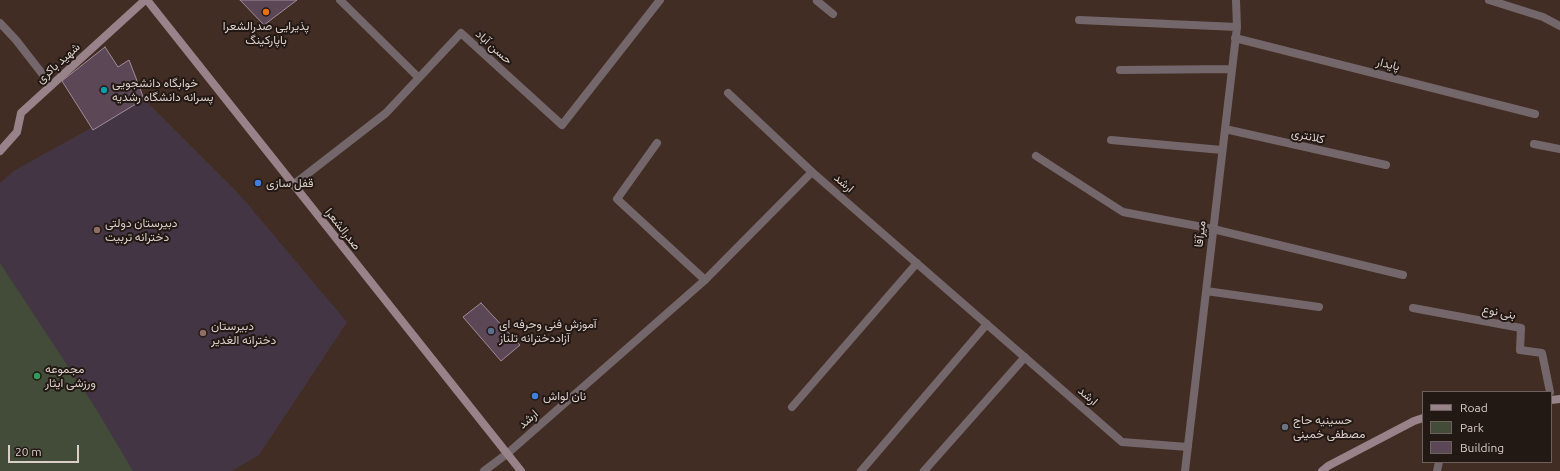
<!DOCTYPE html>
<html>
<head>
<meta charset="utf-8">
<style>
  body { margin:0 }
  #map { position:relative; width:1560px; height:471px; overflow:hidden; background:#422d24; font-family:Ubuntu,sans-serif }
  canvas { display:block }
  .legend { position:absolute; left:1422px; top:391px; width:130px; height:72px; box-sizing:border-box; background:#221814; border:1px solid #6c615c; margin:0; padding:5px 7px; list-style:none; font-size:12px; color:#dccec9 }
  .legend li { display:flex; align-items:center; gap:8px; height:20px }
  .legend b { width:20px; border:1px solid #6c615c }
  .scale { position:absolute; left:8px; top:445px; width:71px; height:18px; box-sizing:border-box; border:2px solid #dccec9; border-top:0; padding-left:5px; font-size:12px; line-height:14px; white-space:nowrap; color:#dccec9; -webkit-text-stroke:3px #221814; paint-order:stroke }
</style>
</head>
<body>
<div id="map">
<canvas width="1560" height="471"></canvas>
<ul class="legend">
<li><b style="height:5px;background:#99838a"></b>Road</li>
<li><b style="height:11px;background:#434c38"></b>Park</li>
<li><b style="height:11px;background:#5b4755"></b>Building</li>
</ul>
<div class="scale">20 m</div>
</div>
<script>
const context = document.querySelector('canvas').getContext('2d');
context.lineJoin = 'round';
function fill(path, color) {
  context.fillStyle = color;
  context.fill(path, 'evenodd');
}
function toPath(rows) {
  const path = new Path2D();
  for (const r of rows) {
    path.moveTo(r[0], r[1]);
    for (let i = 2; i < r.length; i += 2) path.lineTo(r[i], r[i + 1]);
  }
  return path;
}
function strokePath(path, color, width, dash) {
  context.strokeStyle = color;
  context.lineWidth = width;
  context.lineCap = dash ? 'butt' : 'round';
  context.setLineDash(dash || []);
  context.stroke(path);
}
function drawText(font, color, halo, rows, align = 'center') {
  context.font = font + ' Ubuntu,Vazirmatn,sans-serif';
  context.lineWidth = 4;
  context.setLineDash([]);
  context.textBaseline = 'middle';
  context.strokeStyle = halo;
  context.fillStyle = color;
  for (const [text, x, y, turn = 0] of rows) {
    context.save();
    context.translate(x, y);
    context.rotate((+turn || 0) * Math.PI / 180);
    context.textAlign = isNaN(turn) ? turn : align;
    if (halo) context.strokeText(text, 0, 0);
    context.fillText(text, 0, 0);
    context.restore();
  }
}
fill(toPath([
  [144,99,239,194,347,322,259,455,232,471,132,471,52,343,0,265,0,183,15,170]
]), '#433543');
fill(toPath([
  [0,263,96,409,133,471,0,471]
]), '#434c38');
const building = toPath([
  [240,0,297,0,264,25,240,0],
  [105,47,118,67,129,60,144,99,93,130,62,81,105,47],
  [481,303,520,345,501,361,463,317,481,303]
]);
fill(building, '#5b4755');
strokePath(building, '#a28b9b', 1);
strokePath(toPath([
  [340,0,419,78],
  [0,23,16,40,51,85],
  [728,93,812,172],
  [657,143,617,199,705,280],
  [1534,144,1560,149],
  [293,185,386,113,461,33,562,125,660,0],
  [1413,308,1521,328,1520,350,1542,353,1550,392]
]), '#74676b', 8);
strokePath(toPath([
  [818,0,817,1,833,14],
  [1489,0,1543,17,1560,26],
  [1079,20,1237,27],
  [1235,38,1535,114],
  [1120,70,1232,69],
  [1225,129,1386,165],
  [1111,140,1222,150],
  [1036,156,1123,212,1213,229,1403,275],
  [1206,291,1319,307],
  [792,407,917,263],
  [484,471,508,453,705,280,812,172,1122,442,1188,447],
  [861,471,987,324],
  [924,471,1025,357],
  [1185,471,1237,27,1236,0],
  [1437,471,1439,462]
]), '#74676b', 8);
strokePath(toPath([
  [147,0,521,471],
  [0,151,17,132,21,113,145,0],
  [1551,400,1560,399],
  [1322,471,1328,466,1414,421,1423,418]
]), '#99838a', 8);
for (const [x, y, r, color] of [
  [266,12,4,"#e8710a"],
  [104,90,4,"#0f9aa8"],
  [258,183,4,"#3f7fe0"],
  [97,230,4,"#8d6e63"],
  [491,331,4,"#5c6f8a"],
  [203,333,4,"#8d6e63"],
  [37,376,4,"#2e9e5b"],
  [535,396,4,"#3f7fe0"],
  [1285,427,4,"#6b7280"]
]) {
  const dot = new Path2D();
  dot.arc(x, y, r, 0, 2 * Math.PI);
  context.fillStyle = color;
  context.fill(dot);
  strokePath(dot, '#221814', 1.5);
}
drawText('12px', '#dccec9', '#221814', [
  ["پذیرایی صدرالشعرا",266,26,"center"],
  ["باپارکینگ",266,40,"center"],
  ["خوابگاه دانشجویی",112,83],
  ["پسرانه دانشگاه رشدیه",112,97],
  ["قفل سازی",266,183],
  ["دبیرستان دولتی",105,223],
  ["دخترانه تربیت",105,237],
  ["آموزش فنی وحرفه ای",499,324],
  ["آزاددخترانه تلناز",499,338],
  ["دبیرستان",211,326],
  ["دخترانه الغدیر",211,340],
  ["مجموعه",45,369],
  ["ورزشی ایثار",45,383],
  ["نان لواش",543,396],
  ["حسینیه حاج",1293,420],
  ["مصطفی خمینی",1293,434]
], 'left');
drawText('12px', '#dccec9', '#221814', [
  ["حسن آباد",494,47,42],
  ["شهید باکری",58,63,-42],
  ["پایدار",1388,64,14],
  ["کلانتری",1308,136,13],
  ["ارشد",844,183,41],
  ["صدرالشعرا",343,229,52],
  ["میرآقا",1200,234,-83],
  ["بنی نوع",1499,312,11],
  ["ارشد",1088,396,41],
  ["ارشد",528,419,-41]
]);
</script>
</body>
</html>
